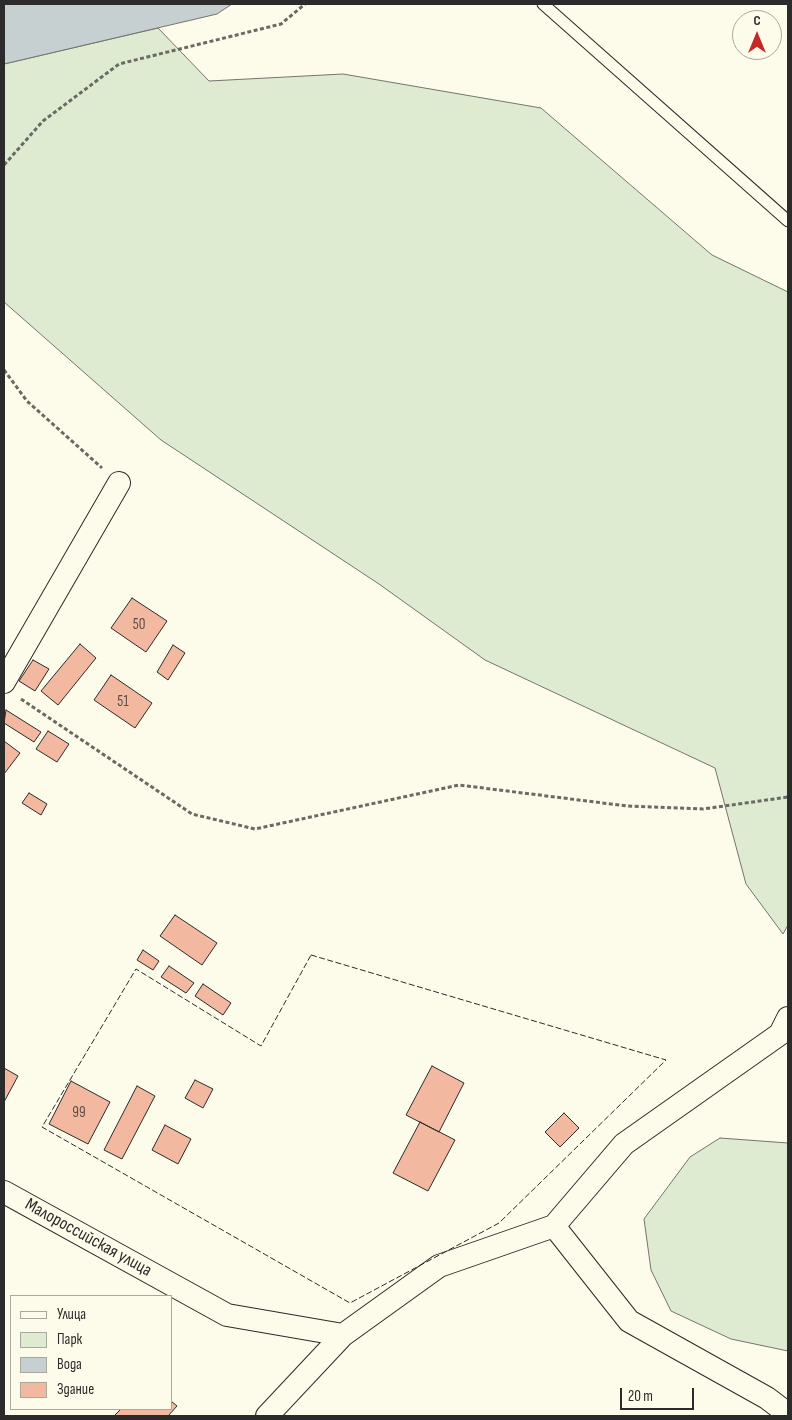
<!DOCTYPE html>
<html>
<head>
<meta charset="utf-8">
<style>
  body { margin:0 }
  #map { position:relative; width:792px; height:1420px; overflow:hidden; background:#fdfbea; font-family:"Sofia Sans Condensed",sans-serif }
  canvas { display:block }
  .frame { position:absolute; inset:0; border:5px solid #2b2b2b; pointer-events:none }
  .legend { position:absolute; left:10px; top:1295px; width:162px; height:115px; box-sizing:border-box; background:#fdfbea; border:1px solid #a9a89e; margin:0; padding:6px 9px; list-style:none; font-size:15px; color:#2b2b2b }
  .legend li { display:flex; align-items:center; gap:10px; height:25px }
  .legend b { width:25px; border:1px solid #a9a89e }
  .north { position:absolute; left:732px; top:10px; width:50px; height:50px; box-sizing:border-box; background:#fdfbea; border:1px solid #a9a89e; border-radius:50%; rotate:0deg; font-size:14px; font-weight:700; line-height:20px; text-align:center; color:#2b2b2b }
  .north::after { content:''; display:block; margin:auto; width:18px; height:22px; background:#c62828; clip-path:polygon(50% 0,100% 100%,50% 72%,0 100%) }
  .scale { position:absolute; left:620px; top:1388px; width:74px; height:22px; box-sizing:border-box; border:2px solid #2b2b2b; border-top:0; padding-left:6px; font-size:15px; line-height:18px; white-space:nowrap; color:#2b2b2b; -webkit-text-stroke:4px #fdfbea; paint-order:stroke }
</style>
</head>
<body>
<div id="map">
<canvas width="792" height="1420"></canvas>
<div class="frame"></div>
<ul class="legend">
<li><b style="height:6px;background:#fdfbea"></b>Улица</li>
<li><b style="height:14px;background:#deebd1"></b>Парк</li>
<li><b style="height:14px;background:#c7d0d0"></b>Вода</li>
<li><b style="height:14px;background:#f2b8a0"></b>Здание</li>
</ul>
<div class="north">С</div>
<div class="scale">20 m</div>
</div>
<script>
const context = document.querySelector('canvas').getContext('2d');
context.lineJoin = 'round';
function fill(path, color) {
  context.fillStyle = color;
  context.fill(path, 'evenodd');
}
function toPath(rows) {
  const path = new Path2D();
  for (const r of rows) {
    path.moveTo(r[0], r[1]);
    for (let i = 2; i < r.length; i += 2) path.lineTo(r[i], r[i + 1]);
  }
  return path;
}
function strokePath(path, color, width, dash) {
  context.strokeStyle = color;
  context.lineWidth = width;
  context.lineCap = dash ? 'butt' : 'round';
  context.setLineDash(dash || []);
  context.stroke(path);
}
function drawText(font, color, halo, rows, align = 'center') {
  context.font = font + ' "Sofia Sans Condensed",sans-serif';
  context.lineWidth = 4;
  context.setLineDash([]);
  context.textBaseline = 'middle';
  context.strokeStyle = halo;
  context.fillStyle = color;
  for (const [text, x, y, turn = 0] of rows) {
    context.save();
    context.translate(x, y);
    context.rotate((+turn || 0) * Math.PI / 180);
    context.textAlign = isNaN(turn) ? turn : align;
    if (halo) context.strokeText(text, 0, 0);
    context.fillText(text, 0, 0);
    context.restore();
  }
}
const green = toPath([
  [158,28,209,81,343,74,541,108,712,255,788,292,788,925,783,934,746,884,715,768,485,660,379,584,161,440,4,302,4,64,158,28],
  [720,1138,788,1143,788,1351,731,1339,671,1311,651,1270,644,1219,690,1157,720,1138]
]);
fill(green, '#deebd1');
strokePath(green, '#74746e', 1);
const water = toPath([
  [4,4,232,4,217,14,4,64,4,4]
]);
fill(water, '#c7d0d0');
strokePath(water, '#74746e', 1);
const building = toPath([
  [132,598,167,621,146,652,111,628,132,598],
  [80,644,96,658,58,705,41,691,80,644],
  [173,645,185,653,168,680,157,672,173,645],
  [33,660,49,669,35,691,19,681,33,660],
  [111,675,152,703,135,728,94,700,111,675],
  [6,710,41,732,34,742,4,723,6,710],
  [48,731,69,744,57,762,36,749,48,731],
  [4,741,20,753,4,774,4,741],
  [29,793,47,804,41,815,22,803,29,793],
  [175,915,217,943,202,965,160,936,175,915],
  [143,950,159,961,153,970,137,960,143,950],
  [169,966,194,983,186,993,161,977,169,966],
  [203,984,231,1003,223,1015,195,996,203,984],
  [432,1066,464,1083,439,1132,406,1115,432,1066],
  [4,1068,18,1076,4,1102,4,1068],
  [195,1080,213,1089,203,1108,185,1098,195,1080],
  [71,1081,110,1102,88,1144,49,1124,71,1081],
  [137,1086,155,1096,122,1159,104,1150,137,1086],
  [564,1113,579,1128,560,1147,545,1132,564,1113],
  [420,1122,455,1140,428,1191,393,1173,420,1122],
  [165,1125,191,1139,178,1164,152,1150,165,1125],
  [171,1401,177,1406,168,1416,114,1416,121,1409,171,1409,171,1401]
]);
fill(building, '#f2b8a0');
strokePath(building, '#2b2b2b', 1);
const lane = toPath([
  [543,4,788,221]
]);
const street = toPath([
  [4,682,119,483],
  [4,1192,227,1315,343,1335],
  [554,1226,624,1144,780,1034,788,1018],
  [267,1416,343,1335,439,1266,554,1226,629,1321,767,1398,788,1414]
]);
strokePath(lane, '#2b2b2b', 13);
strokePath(street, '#2b2b2b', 24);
strokePath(toPath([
  [4,165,43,121,119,64,281,24,305,4],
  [4,370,27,401,102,468],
  [21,699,192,814,255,829,459,785,627,806,703,809,788,797]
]), '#6a6964', 3, [4, 2.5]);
strokePath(lane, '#fdfbea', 11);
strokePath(street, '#fdfbea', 22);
strokePath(toPath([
  [311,955,666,1060,499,1223,350,1303,42,1127,136,969,261,1046,311,955]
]), '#2b2b2b', 1, [6, 2.5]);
drawText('15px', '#5d4e48', null, [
  ["50",139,625],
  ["51",123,702],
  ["99",79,1113]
]);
drawText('18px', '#2b2b2b', '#fdfbea', [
  ["Малороссийская улица",88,1238,29]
]);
</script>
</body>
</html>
